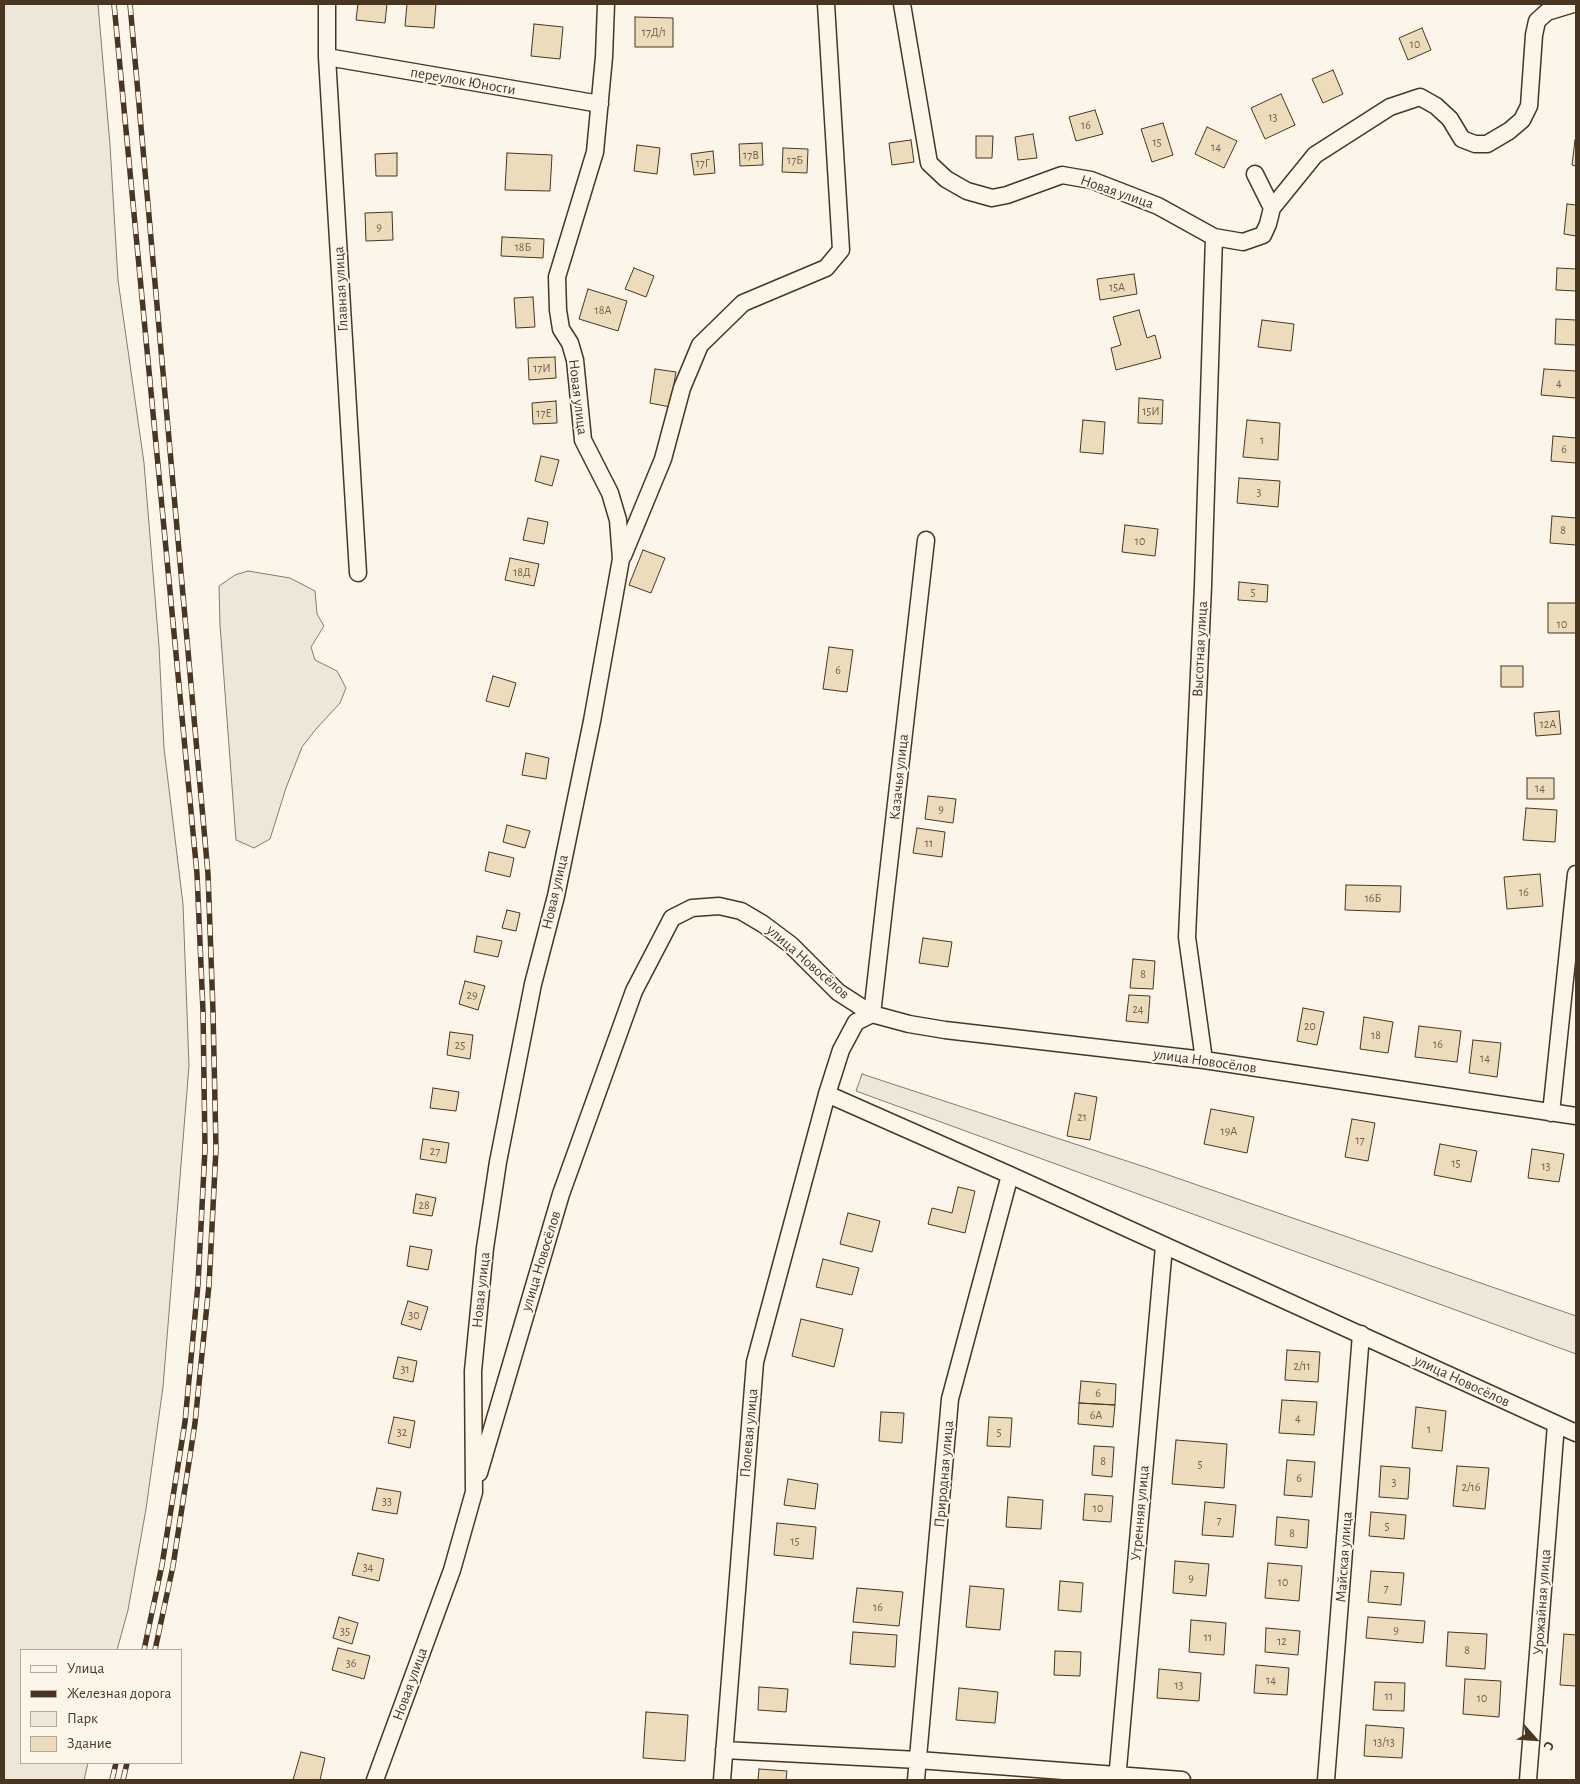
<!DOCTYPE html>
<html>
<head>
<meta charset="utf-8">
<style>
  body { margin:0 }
  #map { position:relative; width:1580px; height:1784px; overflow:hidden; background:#fbf6e9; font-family:"Alegreya Sans",sans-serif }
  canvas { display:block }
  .frame { position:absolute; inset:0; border:5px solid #4a3520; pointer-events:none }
  .legend { position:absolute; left:20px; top:1649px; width:162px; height:115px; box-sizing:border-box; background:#fbf6e9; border:1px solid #b4a999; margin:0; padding:6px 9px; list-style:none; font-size:15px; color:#4a3520 }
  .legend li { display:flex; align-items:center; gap:10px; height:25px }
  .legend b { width:25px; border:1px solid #b4a999 }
  .north { position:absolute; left:1510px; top:1714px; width:50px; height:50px; -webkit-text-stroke:4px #fbf6e9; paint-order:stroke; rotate:116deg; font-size:14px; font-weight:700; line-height:20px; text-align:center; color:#4a3520 }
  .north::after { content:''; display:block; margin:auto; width:18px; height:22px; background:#4a3520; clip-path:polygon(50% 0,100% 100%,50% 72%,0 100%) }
</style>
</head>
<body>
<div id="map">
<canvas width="1580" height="1784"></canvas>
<div class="frame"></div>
<ul class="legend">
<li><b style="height:6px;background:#fbf6e9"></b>Улица</li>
<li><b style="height:6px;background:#4a3520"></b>Железная дорога</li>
<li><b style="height:14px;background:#ede6d9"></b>Парк</li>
<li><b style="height:14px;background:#ecdcbc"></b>Здание</li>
</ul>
<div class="north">С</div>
</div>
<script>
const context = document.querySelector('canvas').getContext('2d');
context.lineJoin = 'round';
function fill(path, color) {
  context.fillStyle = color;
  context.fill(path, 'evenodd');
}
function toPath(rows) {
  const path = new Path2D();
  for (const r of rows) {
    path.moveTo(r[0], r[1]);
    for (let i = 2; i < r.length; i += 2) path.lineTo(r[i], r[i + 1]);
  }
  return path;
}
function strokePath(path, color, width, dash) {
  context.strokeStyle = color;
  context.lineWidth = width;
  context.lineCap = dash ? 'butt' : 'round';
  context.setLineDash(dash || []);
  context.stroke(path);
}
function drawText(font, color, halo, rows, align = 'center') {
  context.font = font + ' "Alegreya Sans",sans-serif';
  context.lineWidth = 4;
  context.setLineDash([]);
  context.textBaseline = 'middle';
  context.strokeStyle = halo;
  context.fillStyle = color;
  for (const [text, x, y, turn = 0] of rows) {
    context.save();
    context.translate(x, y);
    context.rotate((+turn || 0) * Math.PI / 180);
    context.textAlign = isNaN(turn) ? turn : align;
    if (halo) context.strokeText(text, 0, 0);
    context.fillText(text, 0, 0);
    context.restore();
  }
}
const green = toPath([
  [4,4,98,4,110,145,118,280,144,463,159,646,164,748,183,904,189,1066,163,1387,146,1509,128,1610,117,1650,21,1650,21,1763,88,1763,84,1780,4,1780,4,4],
  [248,571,290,578,315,591,317,614,324,626,311,647,315,660,337,671,346,688,340,703,316,729,302,747,286,788,270,839,254,848,236,840,220,625,219,586,235,575,248,571],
  [862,1074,1151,1169,1576,1316,1576,1354,856,1091,862,1074]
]);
fill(green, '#ede6d9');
strokePath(green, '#887966', 1);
const building = toPath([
  [358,4,387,4,385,23,356,20,358,4],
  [407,4,436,4,434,28,405,26,407,4],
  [635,17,673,18,673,47,635,47,635,17],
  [534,24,563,27,560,59,531,56,534,24],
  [1422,28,1431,50,1408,60,1399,38,1422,28],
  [1333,70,1343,94,1323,103,1312,79,1333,70],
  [1281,94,1295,125,1265,139,1251,108,1281,94],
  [1095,110,1103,134,1076,141,1069,117,1095,110],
  [1163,123,1173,155,1152,162,1141,129,1163,123],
  [1207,127,1237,141,1224,168,1195,154,1207,127],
  [1033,134,1037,158,1018,160,1015,137,1033,134],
  [976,136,993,136,992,158,976,158,976,136],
  [911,140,914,162,892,165,889,143,911,140],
  [1575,140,1576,140,1576,166,1572,165,1575,140],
  [762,143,763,165,740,166,739,144,762,143],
  [637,145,660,148,657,174,634,171,637,145],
  [783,148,808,149,807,173,782,172,783,148],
  [713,151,715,173,694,175,691,154,713,151],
  [397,153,397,176,376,176,375,154,397,153],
  [507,153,552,155,550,191,505,190,507,153],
  [1567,204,1576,205,1576,236,1564,234,1567,204],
  [392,212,393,240,366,241,365,213,392,212],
  [502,237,544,239,543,258,501,256,502,237],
  [634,268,654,276,646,297,625,289,634,268],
  [1557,268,1576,269,1576,291,1556,290,1557,268],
  [1134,274,1137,294,1100,300,1097,279,1134,274],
  [588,289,627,301,618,331,579,319,588,289],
  [533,297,535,327,516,328,514,298,533,297],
  [1139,310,1147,338,1155,335,1161,358,1116,370,1111,348,1121,345,1113,317,1139,310],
  [1556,319,1576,320,1576,345,1555,344,1556,319],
  [1262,320,1294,324,1291,351,1258,347,1262,320],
  [555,357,556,378,529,380,528,358,555,357],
  [655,369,676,372,670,407,650,403,655,369],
  [1544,369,1576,371,1576,398,1541,395,1544,369],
  [1139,398,1163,400,1162,424,1138,423,1139,398],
  [556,401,557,423,533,424,532,403,556,401],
  [1083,420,1105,422,1103,454,1080,452,1083,420],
  [1247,420,1280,423,1278,460,1243,457,1247,420],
  [1553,436,1576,438,1576,463,1551,461,1553,436],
  [541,456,559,460,552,486,535,481,541,456],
  [1239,478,1280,481,1278,507,1237,503,1239,478],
  [1552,516,1576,518,1576,545,1550,543,1552,516],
  [528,518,548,522,544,544,523,540,528,518],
  [1125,525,1158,529,1155,556,1122,552,1125,525],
  [643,550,665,558,651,593,629,585,643,550],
  [510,558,539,564,534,586,505,580,510,558],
  [1239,582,1268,585,1267,602,1238,600,1239,582],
  [1548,603,1576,603,1576,633,1548,633,1548,603],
  [829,647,853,650,847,692,823,689,829,647],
  [1501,666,1523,666,1523,687,1501,687,1501,666],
  [493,676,516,683,509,707,486,701,493,676],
  [1559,711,1561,734,1536,736,1534,713,1559,711],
  [526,753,549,758,546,779,522,775,526,753],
  [1527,778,1554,778,1554,799,1527,799,1527,778],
  [928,796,956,799,953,823,925,819,928,796],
  [1526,808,1557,810,1555,842,1523,840,1526,808],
  [507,825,530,831,525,848,503,842,507,825],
  [917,828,945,832,942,857,913,853,917,828],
  [489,852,514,858,510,877,485,871,489,852],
  [1540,874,1543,906,1507,909,1504,877,1540,874],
  [1346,885,1401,886,1400,912,1345,910,1346,885],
  [507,910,520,913,516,931,502,928,507,910],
  [477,936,502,941,498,957,474,952,477,936],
  [923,938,952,942,948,967,919,963,923,938],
  [1133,959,1155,961,1153,989,1130,988,1133,959],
  [465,981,485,986,478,1010,459,1004,465,981],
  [1129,995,1150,996,1148,1023,1126,1021,1129,995],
  [1303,1008,1324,1012,1317,1045,1297,1041,1303,1008],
  [1364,1017,1393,1022,1388,1053,1360,1049,1364,1017],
  [1419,1026,1461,1031,1457,1062,1415,1057,1419,1026],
  [450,1032,473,1035,470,1059,447,1055,450,1032],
  [1473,1040,1501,1043,1497,1077,1469,1073,1473,1040],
  [433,1088,459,1092,456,1111,430,1108,433,1088],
  [1075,1093,1097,1097,1090,1140,1067,1136,1075,1093],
  [1211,1109,1254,1117,1247,1153,1204,1144,1211,1109],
  [1352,1119,1375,1123,1368,1161,1345,1157,1352,1119],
  [423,1139,449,1143,446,1163,420,1159,423,1139],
  [1440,1144,1477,1151,1471,1182,1434,1175,1440,1144],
  [1532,1149,1564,1154,1559,1182,1528,1178,1532,1149],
  [958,1187,975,1191,965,1233,928,1224,932,1208,952,1213,958,1187],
  [416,1194,436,1198,432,1216,413,1213,416,1194],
  [848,1213,880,1221,872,1252,840,1244,848,1213],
  [410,1246,432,1250,428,1270,407,1266,410,1246],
  [823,1259,859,1268,852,1295,816,1287,823,1259],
  [408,1301,428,1307,421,1330,401,1324,408,1301],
  [801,1319,843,1329,834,1367,792,1356,801,1319],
  [1287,1350,1320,1352,1318,1382,1285,1380,1287,1350],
  [398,1357,417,1361,413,1382,393,1378,398,1357],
  [1081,1381,1116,1384,1115,1405,1079,1403,1081,1381],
  [1282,1400,1317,1402,1314,1435,1279,1433,1282,1400],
  [1079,1403,1115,1405,1113,1427,1078,1424,1079,1403],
  [1416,1407,1446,1411,1442,1451,1412,1448,1416,1407],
  [881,1412,904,1413,902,1443,879,1441,881,1412],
  [394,1417,415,1421,410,1448,388,1443,394,1417],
  [989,1417,1012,1418,1010,1447,987,1446,989,1417],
  [1176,1440,1227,1444,1224,1488,1172,1484,1176,1440],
  [1094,1446,1114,1447,1112,1477,1092,1475,1094,1446],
  [1287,1460,1315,1462,1312,1497,1284,1495,1287,1460],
  [1381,1466,1410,1468,1408,1499,1379,1497,1381,1466],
  [1457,1466,1489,1468,1485,1509,1453,1506,1457,1466],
  [788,1479,818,1484,815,1509,784,1505,788,1479],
  [377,1488,401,1492,397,1514,372,1510,377,1488],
  [1085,1494,1113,1496,1111,1522,1083,1520,1085,1494],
  [1008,1497,1043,1500,1041,1529,1006,1527,1008,1497],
  [1205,1502,1236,1505,1233,1537,1202,1535,1205,1502],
  [1371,1512,1406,1515,1404,1539,1369,1536,1371,1512],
  [1277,1517,1309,1520,1307,1548,1275,1545,1277,1517],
  [777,1523,816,1527,813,1559,774,1555,777,1523],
  [358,1553,384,1559,379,1581,352,1575,358,1553],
  [1175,1561,1209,1564,1206,1596,1173,1593,1175,1561],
  [1268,1563,1302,1566,1299,1601,1265,1598,1268,1563],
  [1371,1571,1404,1573,1401,1605,1368,1602,1371,1571],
  [1060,1581,1083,1583,1081,1612,1058,1610,1060,1581],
  [970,1586,1004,1589,1000,1630,966,1627,970,1586],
  [857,1588,903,1592,899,1626,853,1622,857,1588],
  [339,1617,358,1623,352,1644,333,1638,339,1617],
  [1368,1617,1425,1621,1423,1643,1366,1638,1368,1617],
  [1191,1620,1226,1623,1224,1655,1189,1652,1191,1620],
  [1266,1628,1300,1631,1298,1655,1265,1652,1266,1628],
  [853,1632,897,1635,895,1667,850,1664,853,1632],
  [1448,1632,1487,1634,1485,1669,1446,1666,1448,1632],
  [1564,1634,1576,1635,1576,1686,1560,1685,1564,1634],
  [338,1648,370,1656,364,1679,332,1670,338,1648],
  [1055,1651,1081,1652,1080,1676,1054,1675,1055,1651],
  [1256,1665,1289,1668,1287,1695,1254,1693,1256,1665],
  [1159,1669,1201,1673,1199,1701,1157,1698,1159,1669],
  [1465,1679,1501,1681,1499,1717,1463,1714,1465,1679],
  [1375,1682,1405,1683,1404,1711,1373,1710,1375,1682],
  [759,1687,788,1689,786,1712,758,1710,759,1687],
  [959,1688,998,1692,995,1723,956,1720,959,1688],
  [646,1712,688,1715,685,1761,643,1758,646,1712],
  [1366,1725,1404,1728,1402,1758,1364,1756,1366,1725],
  [301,1752,325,1758,320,1780,293,1780,301,1752],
  [759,1769,787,1771,786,1780,758,1780,759,1769]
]);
fill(building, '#ecdcbc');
strokePath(building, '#4a3520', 1);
const minor = toPath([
  [327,4,327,57,358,573],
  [902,4,929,163,946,179,967,191,992,198,1007,195,1062,175,1091,180,1158,206,1214,237,1243,242,1263,235,1268,224,1272,208,1255,174],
  [327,57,600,104],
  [1272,208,1315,155,1390,107,1420,97,1436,106,1450,119,1462,139,1475,144,1487,144,1509,131,1522,120,1529,106,1534,35,1537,21,1547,12,1573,4],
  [623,556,663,459,682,388,700,345,743,303,826,268,841,250,826,4],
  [1204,1060,1187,937,1203,586,1214,237],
  [827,1094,1010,1175,1576,1433],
  [1551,1113,1576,874],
  [479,1473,561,1194,634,991,672,918,692,908,719,906,741,911,763,924,791,945,838,992,872,1014,909,1024,945,1030,1204,1060,1576,1116],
  [724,1750,918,1760,1182,1780],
  [375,1780,452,1570,474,1492,473,1371,485,1248,498,1162,533,984,556,896,592,721,621,559,618,520,610,493,583,440,575,360,570,343,561,329,558,310,557,277,595,152,604,57,606,4],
  [722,1780,755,1362,827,1094,841,1050,856,1022,872,1014,926,540],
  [916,1780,950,1399,1010,1175],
  [1117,1780,1164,1246],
  [1326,1780,1361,1334],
  [1528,1780,1556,1424]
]);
strokePath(minor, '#4a3520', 19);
strokePath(minor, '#fbf6e9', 16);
const rail = toPath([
  [114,4,197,874,203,1011,205,1149,198,1284,185,1422,162,1565,144,1650],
  [130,4,208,874,213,1011,216,1149,209,1285,195,1423,173,1566,155,1650],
  [112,1780,116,1763],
  [123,1780,127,1763]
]);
strokePath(rail, '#4a3520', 5.5);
strokePath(rail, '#fbf6e9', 4, [11]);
drawText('12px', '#725f47', null, [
  ["17Д/1",654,32],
  ["10",1415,44],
  ["13",1273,117],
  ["16",1086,125],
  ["15",1157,142],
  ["14",1216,147],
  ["17В",751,155],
  ["17Б",795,160],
  ["17Г",703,163],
  ["9",379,227],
  ["18Б",523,247],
  ["15А",1117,287],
  ["18А",603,310],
  ["17И",542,368],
  ["4",1559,383],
  ["15И",1151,411],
  ["17Е",544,413],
  ["1",1262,440],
  ["6",1564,449],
  ["3",1259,492],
  ["8",1563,530],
  ["10",1140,541],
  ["18Д",522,572],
  ["5",1253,592],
  ["10",1562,624],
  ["6",838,670],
  ["12А",1548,724],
  ["14",1540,788],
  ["9",941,809],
  ["11",929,843],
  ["16",1524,892],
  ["16Б",1373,898],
  ["8",1143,974],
  ["29",472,995],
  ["24",1138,1009],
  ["20",1310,1026],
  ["18",1376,1035],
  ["16",1438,1044],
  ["25",460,1045],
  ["14",1485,1058],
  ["21",1082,1117],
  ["19А",1229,1131],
  ["17",1360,1140],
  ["27",435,1151],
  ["15",1456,1163],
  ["13",1546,1166],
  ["28",424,1205],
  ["30",414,1315],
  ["2/11",1302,1366],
  ["31",405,1369],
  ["6",1098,1393],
  ["6А",1096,1415],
  ["4",1298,1418],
  ["1",1429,1429],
  ["32",402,1432],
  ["5",999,1432],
  ["8",1103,1461],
  ["5",1200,1464],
  ["6",1299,1478],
  ["3",1394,1482],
  ["2/16",1471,1487],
  ["33",387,1501],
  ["10",1098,1508],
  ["7",1219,1520],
  ["5",1387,1526],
  ["8",1292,1533],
  ["15",795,1541],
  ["34",368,1567],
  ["9",1191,1578],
  ["10",1283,1582],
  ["7",1386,1588],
  ["16",878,1607],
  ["9",1396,1630],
  ["35",345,1631],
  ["11",1208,1637],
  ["12",1282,1641],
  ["8",1467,1650],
  ["36",351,1663],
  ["14",1271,1680],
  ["13",1179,1685],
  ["11",1389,1696],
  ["10",1482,1698],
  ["13/13",1384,1742]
]);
drawText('15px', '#4a3520', '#fbf6e9', [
  ["переулок Юности",463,81,10],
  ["Новая улица",1117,192,19],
  ["Главная улица",341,289,-93],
  ["Новая улица",578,397,83],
  ["Высотная улица",1200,649,-87],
  ["Казачья улица",899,777,-84],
  ["Новая улица",555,892,-77],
  ["улица Новосёлов",808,962,41],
  ["улица Новосёлов",1205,1061,8],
  ["улица Новосёлов",541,1261,-73],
  ["Новая улица",481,1290,-84],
  ["улица Новосёлов",1462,1381,25],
  ["Полевая улица",749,1433,-85],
  ["Природная улица",944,1474,-85],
  ["Утренняя улица",1140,1513,-85],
  ["Майская улица",1344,1557,-86],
  ["Урожайная улица",1542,1602,-86],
  ["Новая улица",410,1684,-70]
]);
</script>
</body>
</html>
